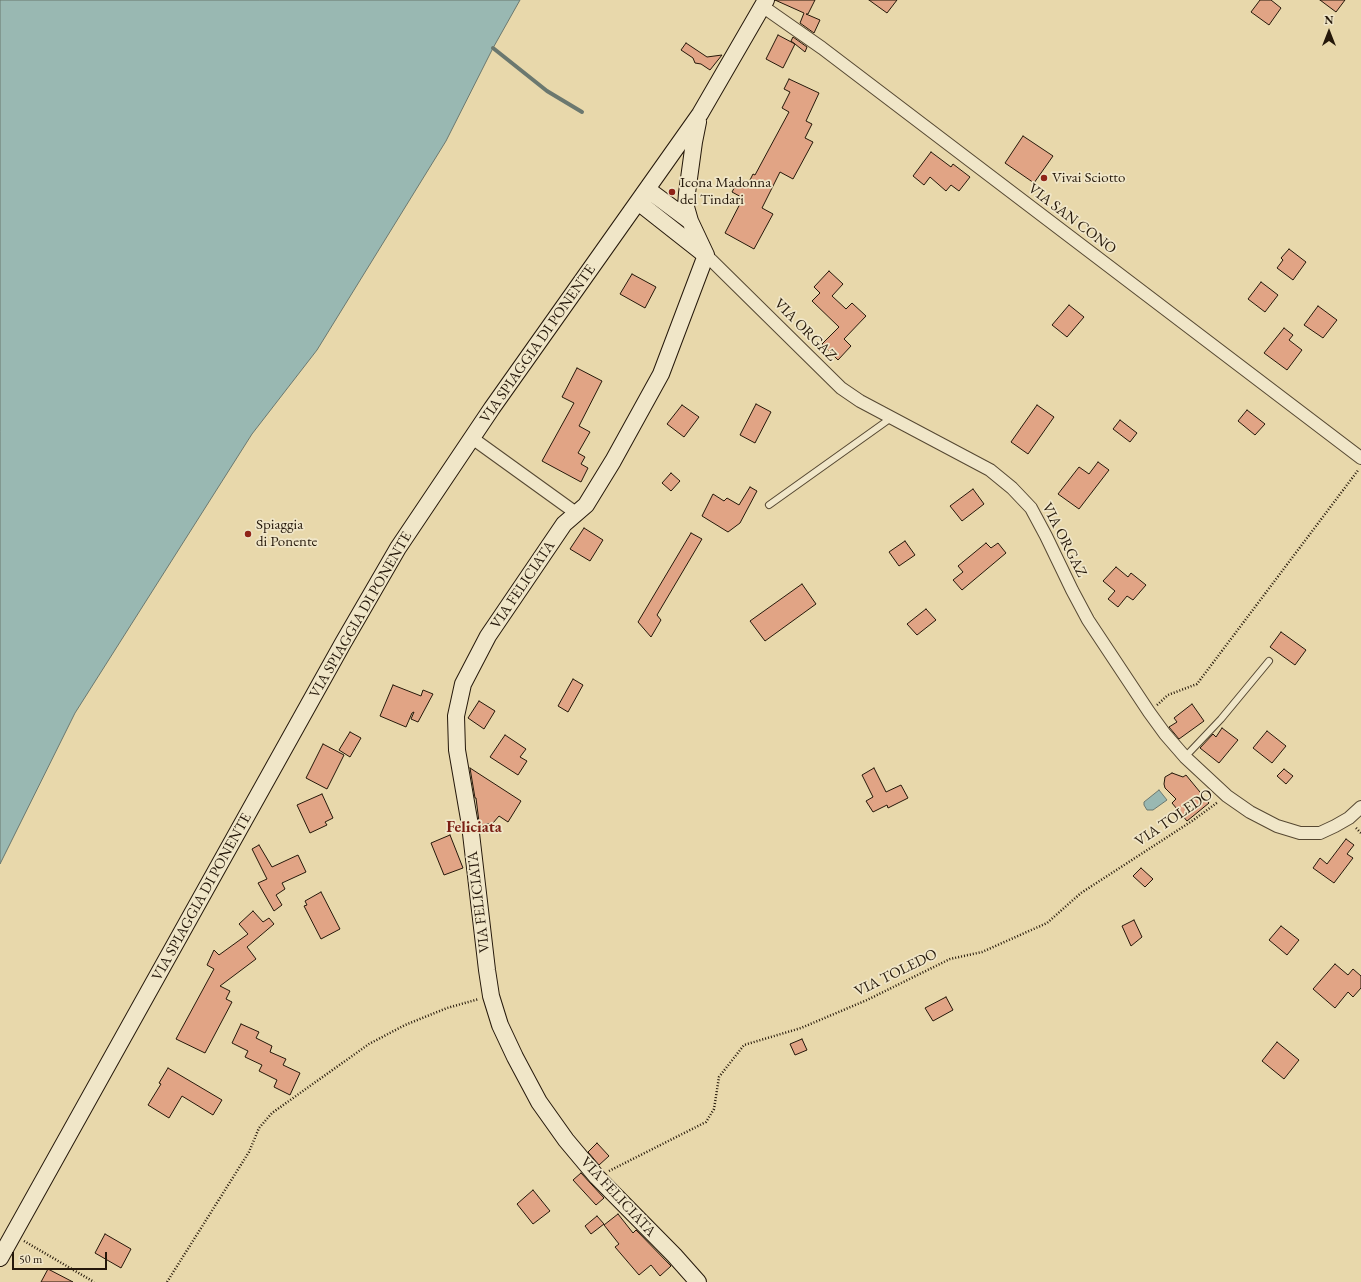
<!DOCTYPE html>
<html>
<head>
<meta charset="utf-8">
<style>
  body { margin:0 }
  #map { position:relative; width:1361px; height:1282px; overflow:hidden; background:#e8d8ab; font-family:"EB Garamond",serif }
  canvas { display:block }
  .north { position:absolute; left:1309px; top:12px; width:40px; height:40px; -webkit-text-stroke:3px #f0e6c8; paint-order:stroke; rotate:0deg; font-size:11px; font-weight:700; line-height:16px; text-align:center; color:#25180a }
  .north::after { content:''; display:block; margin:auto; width:14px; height:18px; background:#25180a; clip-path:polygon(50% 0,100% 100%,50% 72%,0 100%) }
  .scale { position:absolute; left:12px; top:1252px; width:95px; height:18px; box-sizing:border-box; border:2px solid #25180a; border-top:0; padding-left:5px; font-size:12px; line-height:14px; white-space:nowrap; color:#25180a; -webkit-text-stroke:3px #f0e6c8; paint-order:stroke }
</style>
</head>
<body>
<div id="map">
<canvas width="1361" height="1282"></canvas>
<div class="north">N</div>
<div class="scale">50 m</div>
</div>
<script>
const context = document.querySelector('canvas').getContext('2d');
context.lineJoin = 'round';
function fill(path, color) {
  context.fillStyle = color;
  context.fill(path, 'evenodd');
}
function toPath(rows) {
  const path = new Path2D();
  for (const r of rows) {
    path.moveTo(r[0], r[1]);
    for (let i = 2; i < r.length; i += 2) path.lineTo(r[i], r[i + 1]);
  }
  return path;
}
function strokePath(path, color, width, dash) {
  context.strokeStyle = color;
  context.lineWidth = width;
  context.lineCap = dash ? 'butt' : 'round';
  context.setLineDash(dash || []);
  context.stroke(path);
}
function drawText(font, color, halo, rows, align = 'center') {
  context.font = font + ' "EB Garamond",serif';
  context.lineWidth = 3.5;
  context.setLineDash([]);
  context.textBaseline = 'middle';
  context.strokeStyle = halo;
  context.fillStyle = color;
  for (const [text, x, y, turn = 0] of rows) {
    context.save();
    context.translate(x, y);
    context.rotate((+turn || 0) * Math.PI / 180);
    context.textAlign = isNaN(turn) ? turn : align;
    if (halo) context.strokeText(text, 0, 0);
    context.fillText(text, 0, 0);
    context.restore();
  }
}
const water = toPath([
  [0,0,520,0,493,48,446,141,317,350,252,434,75,713,0,864,0,0],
  [1159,790,1167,800,1153,810,1147,810,1144,805,1144,802,1159,790]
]);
fill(water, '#99b8b2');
strokePath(water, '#6b786f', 1);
strokePath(toPath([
  [493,48,547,91,582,112]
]), '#6b786f', 4);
const building = toPath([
  [775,0,815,0,808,14,806,14,820,20,814,33,800,23,804,13,775,0],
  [869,0,897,0,887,13,869,0],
  [1260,0,1271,0,1281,8,1269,25,1251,12,1260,0],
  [1320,0,1345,0,1336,12,1320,0],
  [778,35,795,44,791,41,793,37,807,47,805,52,795,44,783,68,766,59,778,35],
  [686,43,707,57,722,55,710,70,701,64,695,63,693,58,681,50,686,43],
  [789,79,819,93,806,121,812,124,805,138,813,142,793,179,780,172,762,208,773,214,754,249,725,233,743,198,732,192,739,179,748,184,753,174,755,175,789,112,782,108,790,92,784,89,789,79],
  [1023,136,1053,156,1034,183,1005,163,1023,136],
  [931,152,951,167,953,164,970,177,959,191,951,185,946,191,930,177,924,185,913,176,931,152],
  [1289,249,1306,262,1293,280,1277,268,1283,260,1281,258,1289,249],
  [829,271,843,284,832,296,846,309,852,303,866,316,844,339,851,346,838,360,822,344,839,327,812,301,820,293,814,287,829,271],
  [632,274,656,287,645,308,620,294,632,274],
  [1261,282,1278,295,1265,312,1248,299,1261,282],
  [1069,305,1084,317,1067,337,1052,325,1069,305],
  [1318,306,1337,320,1323,338,1304,325,1318,306],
  [1284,328,1293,335,1289,340,1302,350,1287,370,1264,353,1284,328],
  [577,368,602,381,579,426,590,432,578,453,585,457,581,464,588,468,581,482,542,461,574,403,562,397,577,368],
  [756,404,771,412,755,443,740,435,756,404],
  [682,405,699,417,684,437,667,424,682,405],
  [1037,405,1054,417,1028,454,1011,442,1037,405],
  [1247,410,1265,424,1255,435,1238,421,1247,410],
  [1120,420,1137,433,1130,442,1113,429,1120,420],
  [1098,462,1109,470,1079,509,1058,494,1079,467,1089,474,1098,462],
  [671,473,680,481,671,491,662,483,671,473],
  [750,487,757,491,740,523,728,532,702,516,713,494,724,501,727,498,739,505,750,487],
  [973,489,984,504,962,521,950,506,973,489],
  [584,528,603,540,590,561,570,549,584,528],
  [691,533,702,539,657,615,661,620,651,637,638,622,691,533],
  [905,541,915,555,899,566,889,552,905,541],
  [986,543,991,548,998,543,1006,553,962,590,953,580,963,572,958,566,986,543],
  [1116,567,1128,577,1131,573,1146,585,1133,600,1127,596,1118,607,1108,599,1115,591,1103,581,1116,567],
  [802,584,816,604,765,641,750,621,802,584],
  [926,609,936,620,917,635,907,624,926,609],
  [1281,632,1306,650,1295,665,1270,647,1281,632],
  [573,679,583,685,568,712,558,706,573,679],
  [393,685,421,696,423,690,433,694,418,722,411,719,414,712,412,713,406,727,380,716,393,685],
  [479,701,495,711,484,729,468,718,479,701],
  [1192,704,1204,721,1179,739,1169,727,1177,722,1174,718,1192,704],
  [1222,728,1238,740,1219,763,1200,748,1213,734,1216,737,1222,728],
  [1267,731,1286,746,1272,763,1253,748,1267,731],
  [350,732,361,738,350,757,339,750,350,732],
  [505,735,526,749,520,757,527,761,518,775,490,757,505,735],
  [323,744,344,755,327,789,306,778,323,744],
  [470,768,521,801,508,822,499,816,493,823,481,825,480,822,479,822,476,798,475,798,470,768],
  [874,768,886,792,901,785,908,798,888,808,887,805,873,812,866,801,873,797,862,775,874,768],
  [1284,769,1293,776,1286,784,1277,776,1284,769],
  [1172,773,1183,777,1186,775,1209,803,1187,821,1172,803,1176,799,1165,788,1164,784,1165,777,1172,773],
  [322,794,333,818,325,822,327,825,310,833,297,805,322,794],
  [450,835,463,868,444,875,431,843,450,835],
  [1346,839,1354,845,1347,854,1353,858,1334,883,1313,868,1320,858,1327,864,1346,839],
  [259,845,272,867,298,855,306,872,282,883,285,889,276,895,282,905,274,911,258,883,267,879,252,849,259,845],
  [1141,868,1153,879,1145,887,1133,876,1141,868],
  [321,892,340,929,321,939,304,906,307,905,305,901,321,892],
  [253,911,263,922,269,918,274,924,247,947,256,959,220,986,230,991,226,999,232,1002,205,1053,176,1039,214,969,207,965,214,950,219,955,248,934,239,924,253,911],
  [1134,920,1142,937,1131,946,1122,926,1134,920],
  [1281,926,1299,940,1287,955,1269,940,1281,926],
  [1335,964,1348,975,1353,969,1361,976,1361,988,1353,997,1348,992,1335,1008,1313,989,1335,964],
  [946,997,953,1010,933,1021,925,1008,946,997],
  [241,1024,259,1032,256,1038,272,1046,270,1052,286,1059,283,1065,300,1073,290,1095,274,1087,277,1080,259,1071,262,1065,245,1057,248,1051,232,1043,241,1024],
  [802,1039,807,1050,795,1055,790,1044,802,1039],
  [1277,1042,1299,1060,1284,1079,1262,1061,1277,1042],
  [168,1068,222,1100,213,1115,182,1096,169,1118,148,1105,161,1084,159,1083,168,1068],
  [597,1143,609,1156,599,1165,588,1152,597,1143],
  [581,1173,604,1198,596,1205,573,1180,581,1173],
  [533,1190,550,1211,533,1224,517,1204,533,1190],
  [618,1214,633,1233,636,1230,671,1266,660,1276,651,1265,639,1275,615,1247,619,1244,604,1225,618,1214],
  [597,1216,604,1224,591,1234,585,1226,597,1216],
  [105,1234,131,1249,121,1268,95,1253,105,1234],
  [48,1269,73,1282,41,1282,48,1269]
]);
fill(building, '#e1a485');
strokePath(building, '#25180a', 1);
const lane = toPath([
  [769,505,891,418],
  [1185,757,1221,719,1269,661]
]);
const street = toPath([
  [762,6,822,48,1361,458],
  [706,255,841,388,860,401,990,470,1012,488,1031,508,1046,536,1072,590,1088,620,1149,712,1165,734,1185,757,1227,796,1250,812,1277,826,1300,833,1320,833,1335,826,1349,818,1361,807],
  [472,438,576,513]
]);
const secondary = toPath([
  [698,122,694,142,687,193,686,207,690,221,706,255],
  [647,189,690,221],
  [638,202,704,254],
  [0,1258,343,643,398,548,492,408,700,114,766,0],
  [698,1282,674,1255,597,1177,566,1140,539,1102,515,1057,500,1025,491,996,487,970,470,825,457,750,456,716,463,684,488,636,564,524,586,505,613,461,661,374,706,255]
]);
strokePath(lane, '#564832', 8);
strokePath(street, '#564832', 14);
strokePath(secondary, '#25180a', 18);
strokePath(toPath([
  [1157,705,1168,695,1197,684,1359,469],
  [1356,828,1361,833],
  [609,1171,706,1122,714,1109,719,1077,744,1045,801,1028,867,1000,950,959,982,952,1047,923,1081,893,1192,821,1218,802],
  [24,1241,94,1282],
  [167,1282,249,1152,259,1128,272,1113,369,1044,405,1025,447,1008,479,999]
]), '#25180a', 2.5, [1, 2]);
strokePath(lane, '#f0e6c8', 6);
strokePath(street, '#f0e6c8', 12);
strokePath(secondary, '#f0e6c8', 16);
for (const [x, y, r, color] of [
  [1044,178,4,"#8f2418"],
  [672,192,4,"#8f2418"],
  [248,534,4,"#8f2418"]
]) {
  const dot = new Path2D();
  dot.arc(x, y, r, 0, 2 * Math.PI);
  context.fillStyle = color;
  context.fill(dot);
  strokePath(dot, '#f0e6c8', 1.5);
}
drawText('15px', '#25180a', '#f0e6c8', [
  ["Vivai Sciotto",1052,178],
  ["Icona Madonna",680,183],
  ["del Tindari",680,200],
  ["Spiaggia",256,525],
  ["di Ponente",256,542]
], 'left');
drawText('15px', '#25180a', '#f0e6c8', [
  ["VIA SAN CONO",1072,219,37],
  ["VIA ORGAZ",805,330,45],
  ["VIA SPIAGGIA DI PONENTE",538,344,-55],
  ["VIA ORGAZ",1064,540,63],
  ["VIA FELICIATA",523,585,-56],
  ["VIA SPIAGGIA DI PONENTE",361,615,-60],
  ["VIA TOLEDO",1174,818,-34],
  ["VIA SPIAGGIA DI PONENTE",202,897,-61],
  ["VIA FELICIATA",479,902,-97],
  ["VIA TOLEDO",896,973,-26],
  ["VIA FELICIATA",618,1197,47]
]);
drawText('bold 16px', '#7a1f14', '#f0e6c8', [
  ["Feliciata",474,828]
]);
</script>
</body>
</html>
